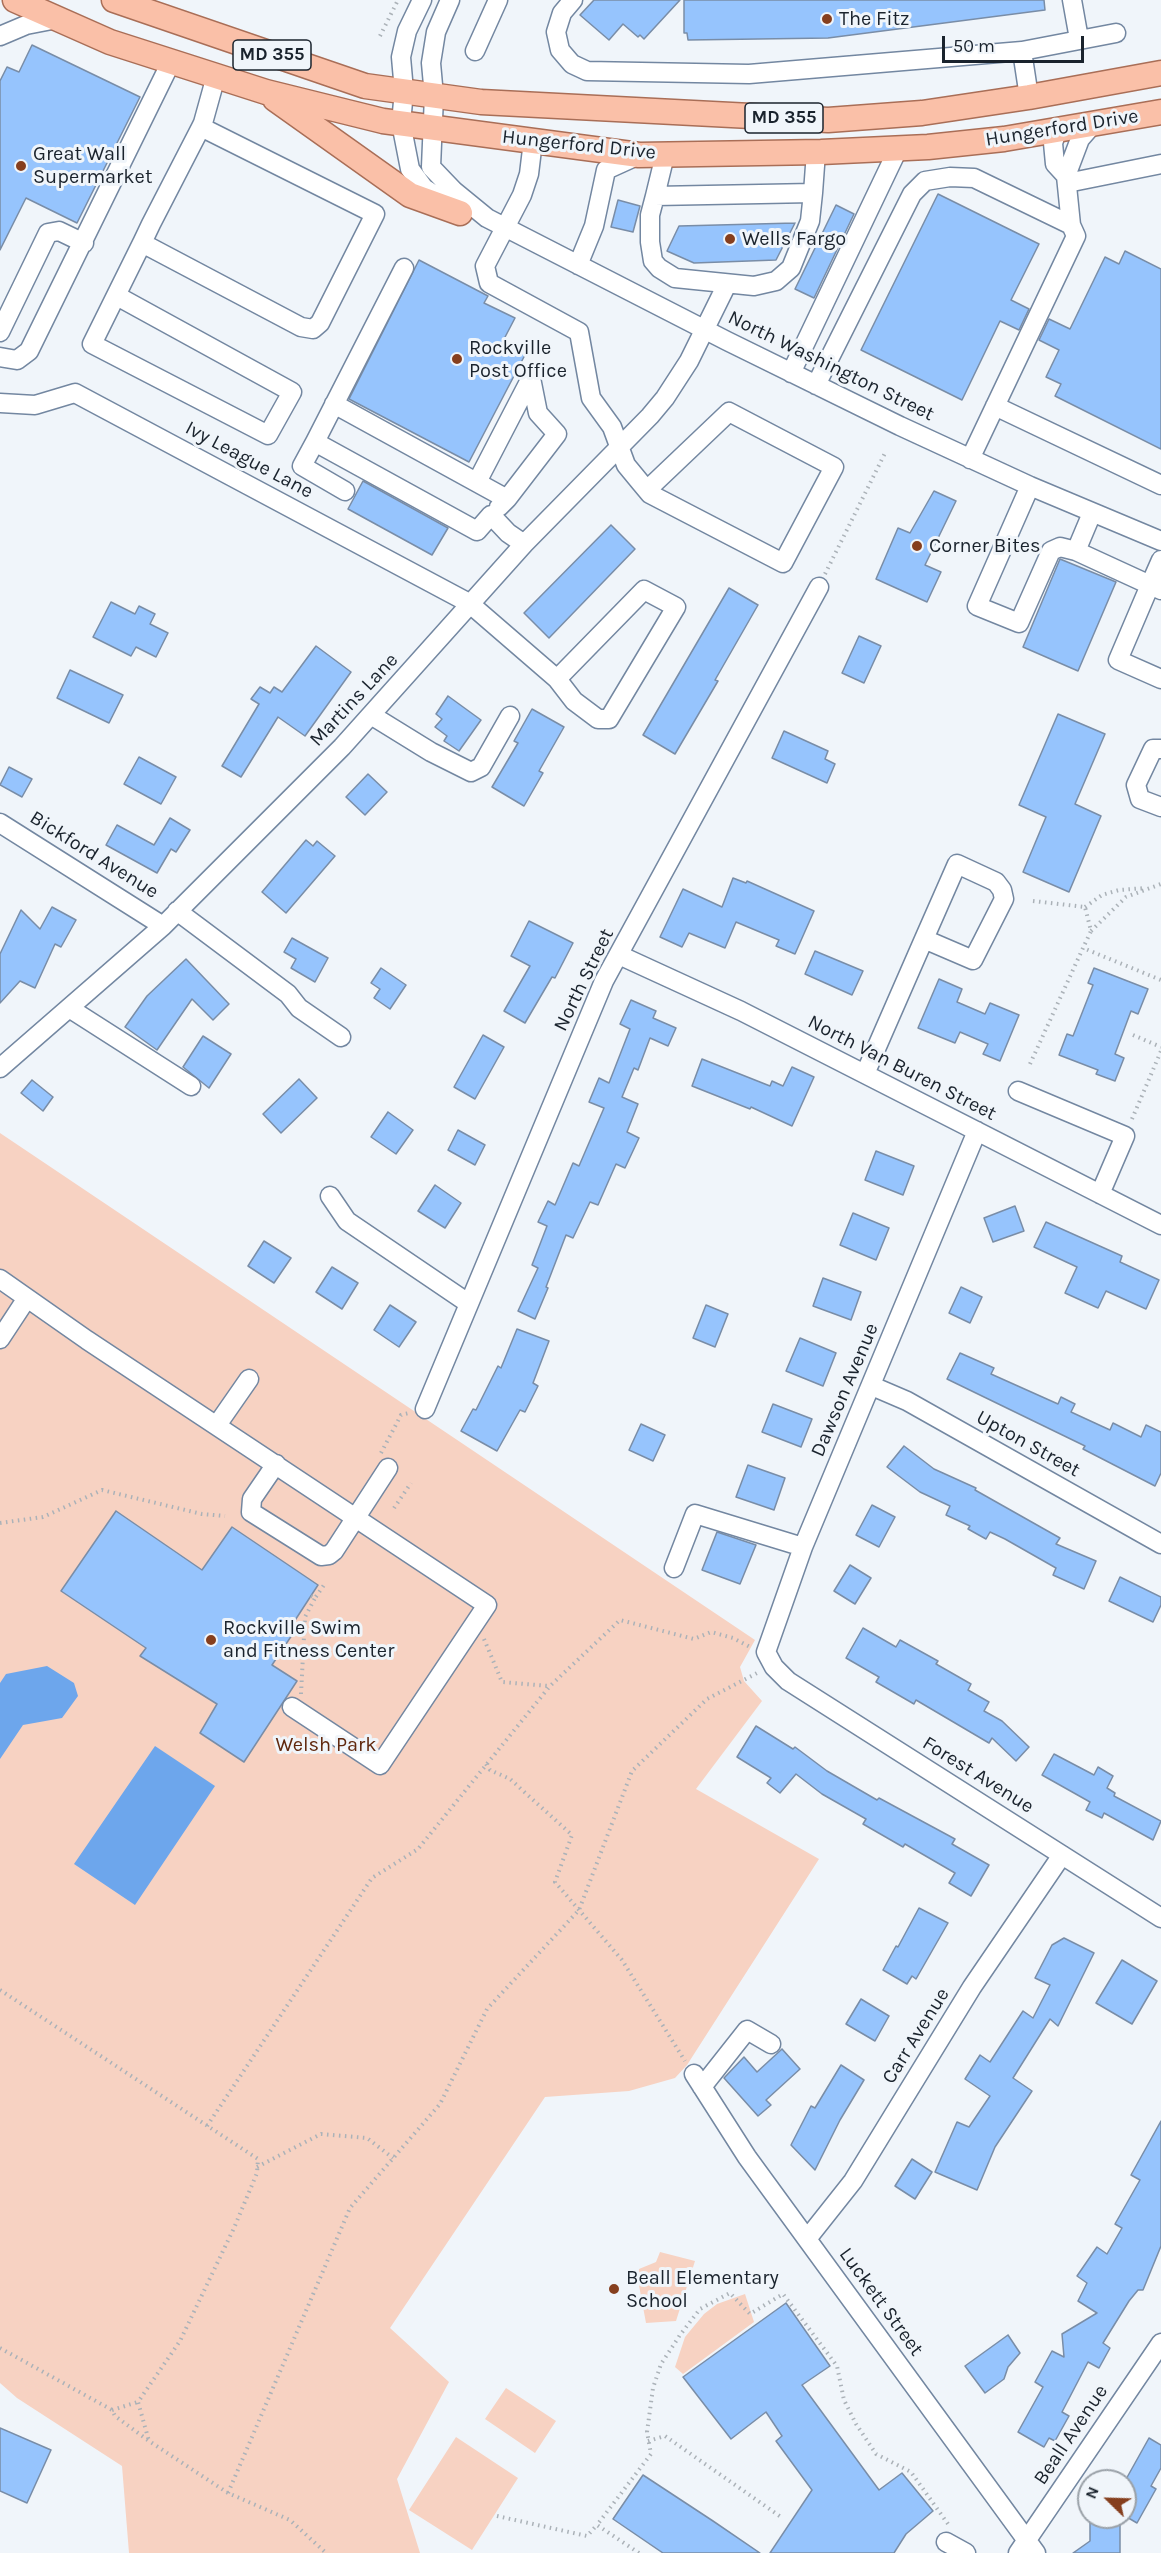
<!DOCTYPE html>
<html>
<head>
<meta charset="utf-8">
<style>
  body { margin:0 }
  #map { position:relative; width:1161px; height:2553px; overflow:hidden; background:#f0f5fa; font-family:Karla,sans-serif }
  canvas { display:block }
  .north { position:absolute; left:1077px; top:2469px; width:60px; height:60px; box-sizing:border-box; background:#f0f5fa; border:2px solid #9aa1a8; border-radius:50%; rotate:293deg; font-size:16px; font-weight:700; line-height:24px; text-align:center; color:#1a232d }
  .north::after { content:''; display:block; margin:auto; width:21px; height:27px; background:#863f1e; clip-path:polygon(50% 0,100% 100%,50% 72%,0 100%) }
  .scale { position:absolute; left:942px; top:36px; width:142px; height:27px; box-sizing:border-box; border:3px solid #1a232d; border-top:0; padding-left:8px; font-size:18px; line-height:21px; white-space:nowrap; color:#1a232d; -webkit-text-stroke:4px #f0f5fa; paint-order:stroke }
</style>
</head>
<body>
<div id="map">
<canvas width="1161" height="2553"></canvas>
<div class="north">N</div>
<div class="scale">50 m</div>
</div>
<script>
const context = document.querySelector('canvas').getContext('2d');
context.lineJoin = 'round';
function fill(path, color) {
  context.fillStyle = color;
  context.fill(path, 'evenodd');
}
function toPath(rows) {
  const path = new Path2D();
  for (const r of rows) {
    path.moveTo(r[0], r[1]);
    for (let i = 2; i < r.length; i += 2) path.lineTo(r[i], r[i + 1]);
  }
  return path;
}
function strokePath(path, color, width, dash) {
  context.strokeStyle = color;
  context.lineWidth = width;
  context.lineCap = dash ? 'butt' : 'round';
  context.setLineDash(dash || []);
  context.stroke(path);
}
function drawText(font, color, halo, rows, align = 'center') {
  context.font = font + ' Karla,sans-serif';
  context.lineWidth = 6;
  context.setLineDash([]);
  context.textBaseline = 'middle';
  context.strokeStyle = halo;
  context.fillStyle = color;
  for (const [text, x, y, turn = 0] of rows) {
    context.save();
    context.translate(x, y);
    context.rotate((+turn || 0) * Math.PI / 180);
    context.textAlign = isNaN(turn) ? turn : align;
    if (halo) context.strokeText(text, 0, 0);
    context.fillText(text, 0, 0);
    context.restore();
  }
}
fill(toPath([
  [0,1133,755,1640,740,1667,744,1681,762,1701,696,1789,819,1859,687,2065,675,2078,629,2091,545,2097,390,2328,449,2382,397,2479,420,2553,129,2553,122,2466,17,2398,0,2383],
  [660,2252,695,2261,676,2321,646,2323,638,2280,639,2269,656,2262],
  [745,2294,754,2322,683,2374,675,2367,685,2337,704,2314,717,2304],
  [506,2388,556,2421,535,2453,485,2419],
  [456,2437,518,2478,472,2550,409,2510]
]), '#f7d2c2');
fill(toPath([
  [47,1666,74,1683,78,1696,62,1718,23,1725,0,1759,0,1683,6,1674],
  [155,1746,215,1786,135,1905,74,1864]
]), '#6da6ec');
const building = toPath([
  [594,0,680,0,644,39,640,35,638,37,623,24,609,40,580,15,594,0],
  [684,0,1044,0,1045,10,828,38,688,40,687,33,684,33,684,0],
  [32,45,140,97,77,223,26,198,0,250,0,81,7,67,19,72,32,45],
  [938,194,1039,244,1011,300,1029,309,1019,330,1000,321,962,400,861,350,938,194],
  [618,200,640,206,633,232,611,227,618,200],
  [836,205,854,214,814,298,795,289,836,205],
  [795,223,776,260,694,263,667,251,679,226,795,223],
  [1125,251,1161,269,1161,449,1055,396,1061,384,1046,377,1059,350,1039,340,1049,319,1070,329,1105,257,1119,264,1125,251],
  [419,260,488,296,484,303,515,318,503,341,526,353,469,462,349,399,419,260],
  [363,481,448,528,432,555,348,509,363,481],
  [934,491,956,501,925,565,941,572,927,602,876,579,898,528,910,533,934,491],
  [611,525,635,549,549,638,524,613,611,525],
  [1060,559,1116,582,1078,671,1023,647,1060,559],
  [729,588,758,605,715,680,718,681,675,754,643,735,729,588],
  [111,602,135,614,139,606,155,614,150,624,168,633,156,657,136,647,131,656,93,637,111,602],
  [859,636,881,646,864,683,842,673,859,636],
  [316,646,351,672,305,736,278,717,241,777,222,766,259,704,251,699,260,687,270,693,274,687,282,692,316,646],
  [70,670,123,695,109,723,57,698,70,670],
  [448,696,481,720,459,751,444,741,447,736,435,727,442,719,436,714,448,696],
  [532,709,564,727,539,771,543,773,524,806,492,787,518,743,514,741,532,709],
  [1058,714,1105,734,1075,804,1101,816,1069,892,1023,872,1046,817,1019,805,1058,714],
  [784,731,828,751,825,759,835,764,827,783,772,758,784,731],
  [139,757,176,777,161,804,124,784,139,757],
  [9,767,32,779,22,797,0,785,9,767],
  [368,774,387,792,365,815,346,797,368,774],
  [170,818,190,830,176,852,171,849,157,873,106,845,117,825,154,845,170,818],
  [306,840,313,846,317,841,335,856,286,913,262,892,306,840],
  [733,878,746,883,747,881,814,911,795,954,776,946,779,940,736,922,725,948,689,933,682,947,660,937,683,889,722,907,733,878],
  [52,907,76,920,61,947,55,944,35,988,20,981,0,1003,0,954,21,910,40,929,52,907],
  [529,921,573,943,555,978,552,977,525,1023,504,1011,530,966,511,956,529,921],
  [292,938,328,958,315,982,291,968,296,959,284,952,292,938],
  [815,951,863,971,852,995,805,974,815,951],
  [186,959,229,1004,213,1020,192,999,157,1050,125,1027,147,996,186,959],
  [381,968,406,985,390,1009,374,998,380,989,371,983,381,968],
  [1094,968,1148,989,1138,1014,1131,1011,1115,1054,1124,1058,1115,1081,1096,1074,1098,1070,1059,1055,1067,1034,1073,1036,1093,985,1088,983,1094,968],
  [939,979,962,989,957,1002,985,1014,990,1003,1019,1015,1000,1061,983,1054,988,1044,960,1032,955,1043,918,1028,939,979],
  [631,1000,656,1011,653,1018,676,1028,668,1046,650,1038,638,1070,634,1068,622,1097,638,1104,627,1132,639,1138,625,1168,616,1164,598,1205,590,1202,573,1238,566,1235,546,1287,548,1288,535,1319,518,1311,538,1268,532,1265,547,1226,538,1222,548,1201,555,1205,573,1163,579,1166,604,1108,589,1102,599,1078,609,1083,630,1029,620,1024,631,1000],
  [483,1035,504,1047,475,1099,454,1087,483,1035],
  [203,1036,231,1054,209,1088,183,1067,203,1036],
  [702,1059,770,1086,772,1081,783,1086,792,1067,814,1077,792,1126,751,1107,750,1109,692,1086,702,1059],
  [299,1079,317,1098,281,1133,263,1114,299,1079],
  [32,1080,53,1097,43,1111,21,1093,32,1080],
  [388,1112,413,1130,396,1154,371,1137,388,1112],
  [458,1130,485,1145,475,1165,448,1150,458,1130],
  [876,1151,914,1166,903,1195,865,1180,876,1151],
  [435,1185,461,1203,445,1228,418,1211,435,1185],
  [1015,1206,1024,1231,993,1242,984,1218,1015,1206],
  [853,1213,889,1228,876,1260,840,1245,853,1213],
  [1046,1222,1122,1256,1120,1262,1159,1280,1146,1309,1106,1291,1098,1308,1065,1293,1077,1267,1034,1247,1046,1222],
  [264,1241,291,1258,274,1283,248,1266,264,1241],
  [332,1267,358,1283,342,1309,316,1292,332,1267],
  [823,1278,861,1292,851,1320,813,1306,823,1278],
  [961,1287,982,1297,970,1323,949,1313,961,1287],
  [390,1305,416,1322,399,1347,374,1330,390,1305],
  [706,1305,728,1314,715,1347,693,1338,706,1305],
  [517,1329,549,1341,533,1383,538,1386,525,1412,520,1410,497,1451,461,1431,473,1409,476,1410,498,1366,501,1368,517,1329],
  [800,1338,836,1353,823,1386,786,1371,800,1338],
  [960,1353,994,1368,991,1374,1058,1404,1061,1397,1075,1404,1071,1412,1110,1430,1113,1423,1141,1437,1146,1425,1161,1432,1161,1473,1155,1486,1083,1449,1085,1446,947,1379,960,1353],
  [773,1404,812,1419,801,1447,762,1432,773,1404],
  [641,1424,665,1435,653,1461,629,1450,641,1424],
  [904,1446,934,1469,976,1488,975,1490,1060,1538,1056,1544,1096,1561,1084,1589,1053,1575,1056,1568,1005,1539,990,1532,986,1539,968,1529,970,1526,946,1515,950,1506,920,1492,887,1467,904,1446],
  [748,1465,785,1478,774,1510,736,1497,748,1465],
  [872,1505,895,1517,879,1547,856,1535,872,1505],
  [116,1511,202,1570,232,1527,318,1585,290,1628,294,1632,272,1665,297,1681,244,1762,200,1733,217,1704,140,1656,146,1648,61,1591,116,1511],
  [717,1532,756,1545,740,1584,702,1570,717,1532],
  [850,1565,871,1578,855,1604,834,1591,850,1565],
  [1120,1577,1161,1597,1161,1605,1153,1622,1109,1601,1120,1577],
  [863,1628,896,1647,900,1640,938,1661,936,1664,971,1684,968,1690,989,1702,984,1711,1002,1721,1029,1747,1016,1761,992,1738,989,1743,916,1700,914,1704,876,1682,879,1677,846,1658,863,1628],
  [756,1726,793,1749,795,1747,827,1771,877,1800,879,1798,955,1839,952,1844,989,1865,971,1896,949,1883,955,1873,905,1844,903,1847,863,1824,866,1819,822,1794,796,1774,780,1793,767,1783,771,1778,737,1757,756,1726],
  [1054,1754,1094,1775,1098,1767,1113,1776,1107,1788,1115,1793,1114,1796,1161,1821,1153,1840,1104,1813,1102,1818,1086,1810,1090,1802,1042,1775,1054,1754],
  [919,1908,948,1923,916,1979,912,1976,907,1984,883,1970,896,1946,898,1947,919,1908],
  [1064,1938,1094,1953,1058,2026,1050,2019,1013,2078,1032,2091,995,2147,977,2190,935,2172,957,2122,969,2127,990,2096,965,2079,980,2055,990,2062,1023,2011,1033,2018,1050,1985,1035,1978,1052,1945,1064,1938],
  [1122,1960,1157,1981,1132,2024,1096,2003,1122,1960],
  [861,1999,889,2016,875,2041,846,2024,861,1999],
  [782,2049,800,2069,766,2100,771,2105,758,2116,724,2078,744,2057,757,2072,782,2049],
  [841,2065,864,2080,840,2120,815,2170,791,2145,811,2106,815,2108,841,2065],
  [1161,2121,1161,2246,1143,2290,1138,2290,1129,2301,1103,2343,1110,2348,1099,2368,1088,2362,1062,2412,1069,2416,1055,2441,1049,2438,1044,2447,1018,2432,1043,2387,1035,2382,1052,2351,1064,2357,1062,2334,1097,2313,1078,2301,1087,2283,1077,2276,1097,2247,1107,2254,1122,2228,1115,2224,1140,2180,1131,2175,1161,2121],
  [912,2159,932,2172,915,2199,895,2186,912,2159],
  [786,2303,830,2366,802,2385,879,2490,902,2473,933,2511,906,2534,894,2553,770,2553,812,2490,776,2441,782,2436,766,2412,731,2439,683,2377,786,2303],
  [1008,2335,1020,2353,1008,2367,1004,2379,985,2393,965,2366,1008,2335],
  [0,2428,51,2450,27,2503,0,2491,0,2428],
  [1149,2438,1161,2445,1161,2468,1151,2486,1156,2489,1137,2523,1125,2516,1125,2481,1149,2438],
  [643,2475,713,2521,760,2553,663,2553,613,2519,643,2475],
  [1090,2523,1120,2523,1120,2553,1073,2553,1090,2541,1090,2523]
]);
fill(building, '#96c4fd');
strokePath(building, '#798da7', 1.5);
const minor = toPath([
  [422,0,407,31,401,57,404,91,401,123,410,169,424,188,442,200],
  [450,0,436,32,431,63,434,96,431,167,454,191,487,218,727,341,900,426,1030,486,1161,541],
  [573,0,562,13,556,32,560,50,572,64,587,71,749,74,1022,51,1029,97],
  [1072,0,1079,39],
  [0,36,26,25,57,19],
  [475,51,498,0],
  [1022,51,1116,33],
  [201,127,375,214,320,323,313,329,301,327,142,243,151,224,201,127,203,123,216,76],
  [1058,129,1053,143,1055,164,1066,176],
  [533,141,529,174,522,195,485,266,489,283,579,332,591,398,612,427,626,465,640,482,650,494,783,563,834,467,729,412,647,490],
  [665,155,655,196,813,193,816,152],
  [1067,183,1161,164],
  [655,196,650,215,650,242,653,261,659,268,675,278,754,286,776,281,791,268,810,221,813,193],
  [578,265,594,226,606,170,639,155],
  [404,268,315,442,477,531,491,515,508,533,524,544],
  [117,296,292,392,268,435,92,344,142,243],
  [0,332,48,233,59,231,84,243],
  [0,357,17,360,29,351,171,62],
  [791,373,898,149],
  [816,385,912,194,925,181,950,177,974,178,1071,225,1066,176,1080,139,1094,123],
  [0,403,35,405,75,393,469,603,557,679,644,590,676,607,609,719,598,719,574,701,557,679],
  [334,404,507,499,499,507],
  [995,406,1161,485],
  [315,442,302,466,345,491],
  [970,459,1076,236,1071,225],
  [477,482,531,378,538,413,557,434,507,499],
  [1030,486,977,606,1019,623,1051,551,1060,547,1076,551,1092,513],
  [1076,551,1150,585,1161,560],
  [1161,590,1150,585,1118,660,1161,679],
  [371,715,431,752,471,772,481,767,510,716],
  [1161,749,1153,749,1136,785,1140,799,1161,807],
  [0,823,163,926],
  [177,911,288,994,299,1008,341,1037],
  [619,955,741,1011,1161,1225],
  [69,1008,191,1086],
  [0,1068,163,926,342,747,524,544,650,416,665,398,689,361,727,284],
  [865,1074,924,939,957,864,996,882,1002,890,1004,899,973,960,924,939],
  [1018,1091,1125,1136,1100,1194],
  [977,1131,803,1547,766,1652,774,1667,788,1681,1161,1918],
  [330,1196,347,1221,468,1303],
  [0,1279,87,1340,487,1605,380,1765,292,1707],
  [0,1339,27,1298],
  [872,1386,907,1401,1161,1544],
  [425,1409,604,981,819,587],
  [217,1425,249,1379],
  [276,1464,252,1499,251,1512,321,1556,329,1555,334,1551,388,1468],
  [674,1568,695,1514,803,1547],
  [694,2074,747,2157,1036,2553],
  [702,2087,747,2030,771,2044],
  [807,2239,853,2181,972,1987,1062,1855],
  [946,2542,966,2553],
  [1018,2553,1161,2343]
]);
const major = toPath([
  [15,0,110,42,266,92,383,121,639,155,821,152,928,147,1004,139,1161,112],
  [114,0,365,86,481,102,828,120,922,113,1029,97,1161,73],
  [275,99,410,195,460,213]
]);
strokePath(minor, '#7387a1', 21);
strokePath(major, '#a96e57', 27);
strokePath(toPath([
  [380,36,398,0],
  [825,574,886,451],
  [1033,901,1085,907,1091,931,1083,948],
  [1085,907,1102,895,1119,890,1146,888],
  [1091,931,1126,897,1161,884],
  [1133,1035,1161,1047],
  [1030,1064,1083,948,1161,980],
  [1132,1119,1161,1051],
  [381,1453,401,1415,409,1413],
  [394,1508,411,1483],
  [0,1523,43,1517,102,1490,202,1514,225,1516],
  [311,1596,315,1598,324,1585],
  [484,1639,502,1682,549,1686],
  [301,1694,305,1617,315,1598],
  [486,1764,490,1770,510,1779,572,1835,555,1882,622,1960,685,2061],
  [0,1990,258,2159,257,2173,234,2228,180,2341,138,2402,149,2441],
  [207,2126,372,1878,418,1849,550,1686,620,1620,694,1639,711,1632,733,1638,750,1647],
  [257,2167,321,2134,367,2138,393,2158],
  [0,2348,112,2410,115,2416,149,2441,228,2493,290,2520,326,2553],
  [112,2410,138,2402],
  [648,2441,665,2436,781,2517],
  [228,2493,350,2208,440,2104,487,2009,579,1910,632,1771,707,1699,759,1672],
  [497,2516,587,2536,597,2525],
  [639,2553,597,2525,651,2454,647,2432,653,2388,661,2364,680,2335,700,2309,730,2293,750,2314,783,2294,837,2366,844,2400,856,2424,876,2454,911,2472,948,2524]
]), '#abb2b8', 4, [1.5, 4.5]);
strokePath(minor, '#fff', 18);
strokePath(major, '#fac0a8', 24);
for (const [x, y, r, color] of [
  [827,19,6,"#863f1e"],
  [21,166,6,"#863f1e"],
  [730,239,6,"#863f1e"],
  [457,359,6,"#863f1e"],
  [917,546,6,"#863f1e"],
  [211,1640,6,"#863f1e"],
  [614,2289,6,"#863f1e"]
]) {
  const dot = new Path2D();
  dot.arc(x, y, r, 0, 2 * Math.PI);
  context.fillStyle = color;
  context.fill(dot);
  strokePath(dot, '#f0f5fa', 2);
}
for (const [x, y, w] of [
  [272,55,78],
  [784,118,78]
]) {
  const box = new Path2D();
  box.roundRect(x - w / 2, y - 15, w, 30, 4.5);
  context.fillStyle = '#f0f5fa';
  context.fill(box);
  strokePath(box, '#1a232d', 1.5);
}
drawText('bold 18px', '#1a232d', null, [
  ["MD 355",272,55],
  ["MD 355",784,118]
]);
drawText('20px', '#1a232d', '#f0f5fa', [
  ["The Fitz",839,19],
  ["Great Wall",33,154],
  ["Supermarket",33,177],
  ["Wells Fargo",742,239],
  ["Rockville",469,348],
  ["Post Office",469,371],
  ["Corner Bites",929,546],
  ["Rockville Swim",223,1628],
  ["and Fitness Center",223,1651],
  ["Beall Elementary",626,2278],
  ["School",626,2301]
], 'left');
drawText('20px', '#1a232d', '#f0f5fa', [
  ["Hungerford Drive",1062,128,-9],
  ["Hungerford Drive",579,145,6],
  ["North Washington Street",831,366,26],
  ["Ivy League Lane",249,460,28],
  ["Martins Lane",354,700,-47],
  ["Bickford Avenue",94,855,32],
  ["North Street",584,980,-64],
  ["North Van Buren Street",902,1068,27],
  ["Dawson Avenue",845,1390,-67],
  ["Upton Street",1028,1444,29],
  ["Forest Avenue",978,1775,32],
  ["Carr Avenue",916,2036,-58],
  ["Luckett Street",881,2302,54],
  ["Beall Avenue",1071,2435,-56]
]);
drawText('20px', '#60280e', '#f0f5fa', [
  ["Welsh Park",326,1745]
]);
</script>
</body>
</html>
